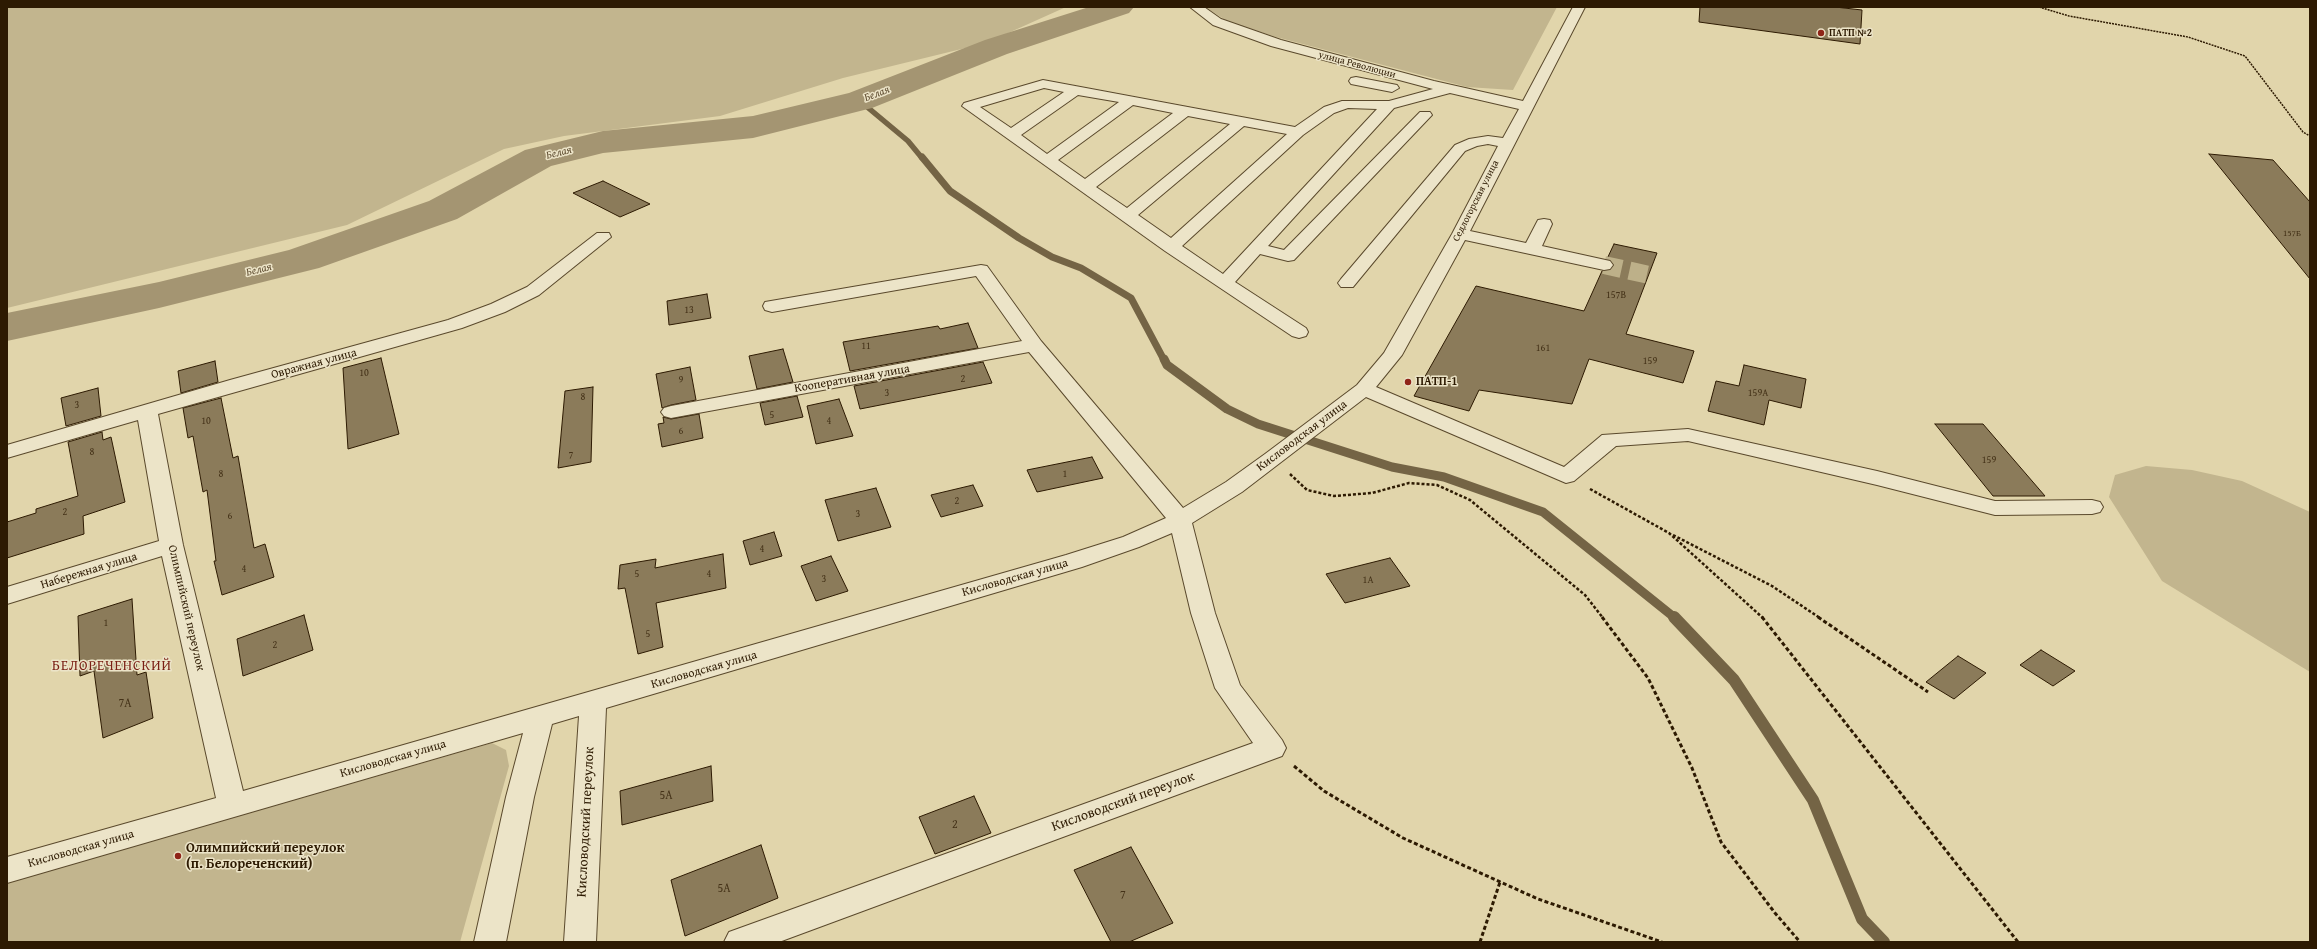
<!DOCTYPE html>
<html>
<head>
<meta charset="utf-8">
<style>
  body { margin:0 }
  #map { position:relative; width:2317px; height:949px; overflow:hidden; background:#e1d5ab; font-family:"Gentium Book Plus",serif }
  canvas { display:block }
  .frame { position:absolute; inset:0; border:8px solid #2d1a02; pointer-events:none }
</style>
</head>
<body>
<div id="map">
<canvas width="2317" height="949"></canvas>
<div class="frame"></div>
</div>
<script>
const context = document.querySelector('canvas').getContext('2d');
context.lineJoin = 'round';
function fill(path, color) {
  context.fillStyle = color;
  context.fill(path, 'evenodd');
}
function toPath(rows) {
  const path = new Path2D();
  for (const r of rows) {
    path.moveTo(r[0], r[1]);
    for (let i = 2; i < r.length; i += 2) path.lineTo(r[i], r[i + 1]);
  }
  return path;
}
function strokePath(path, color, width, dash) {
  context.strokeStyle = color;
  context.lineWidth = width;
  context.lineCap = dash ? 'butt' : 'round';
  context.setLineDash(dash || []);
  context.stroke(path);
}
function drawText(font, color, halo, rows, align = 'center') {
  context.font = font + ' "Gentium Book Plus",serif';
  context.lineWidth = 3;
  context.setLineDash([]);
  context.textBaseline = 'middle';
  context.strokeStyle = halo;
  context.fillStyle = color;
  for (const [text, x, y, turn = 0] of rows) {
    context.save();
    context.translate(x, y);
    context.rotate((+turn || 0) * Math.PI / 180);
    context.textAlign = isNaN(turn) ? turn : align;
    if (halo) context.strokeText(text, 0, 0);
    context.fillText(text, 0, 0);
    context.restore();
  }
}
fill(toPath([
  [7,7,1066,7,986,43,843,78,720,116,564,136,504,149,347,225,7,308],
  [1205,7,1557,7,1513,90,1467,87,1276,37,1227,21],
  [2146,466,2192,470,2242,481,2310,512,2310,672,2162,581,2109,497,2115,475],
  [492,743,506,750,509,766,460,942,7,942,7,883]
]), '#c2b58e');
strokePath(toPath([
  [860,101,908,141,922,158]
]), '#746445', 5.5);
strokePath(toPath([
  [922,157,950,191,1019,238,1052,257,1081,268,1131,298,1164,360]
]), '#746445', 7);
strokePath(toPath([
  [1164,359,1167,365,1227,409,1258,424,1392,467,1444,477,1543,512,1675,618]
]), '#746445', 9);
strokePath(toPath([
  [1674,617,1734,680,1813,800,1862,919,1884,942]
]), '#746445', 12);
fill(toPath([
  [1089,7,1134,7,1129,13,1007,54,872,108,753,138,603,153,551,166,457,219,319,268,159,308,7,341,7,313,159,282,289,250,429,201,525,150,603,131,753,116,849,93,985,40,1089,7]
]), '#a49572');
const building = toPath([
  [1700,7,1835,7,1862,10,1860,44,1699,22,1700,7],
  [2209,154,2273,160,2310,202,2310,279,2209,154],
  [603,181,650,204,620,217,573,193,603,181],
  [1614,244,1657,253,1626,334,1694,351,1683,383,1589,359,1572,404,1479,390,1469,411,1414,396,1476,286,1584,311,1602,271,1610,270,1614,266,1611,260,1607,259,1614,244],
  [707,294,711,318,669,325,667,301,707,294],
  [968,323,978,348,850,371,843,342,938,326,940,329,968,323],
  [783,349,793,382,757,389,749,356,783,349],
  [381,358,399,434,348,449,343,368,381,358],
  [215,361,218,382,181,393,178,371,215,361],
  [983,362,992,383,860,409,854,386,983,362],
  [1744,365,1806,379,1801,408,1769,400,1764,425,1708,411,1716,381,1739,386,1744,365],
  [690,367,696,400,671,405,662,408,656,374,690,367],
  [593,387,591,462,558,468,565,391,593,387],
  [98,388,101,416,66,426,61,398,98,388],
  [797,396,803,417,765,425,760,403,797,396],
  [221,398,233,458,238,456,254,548,265,544,274,577,222,595,214,561,216,561,207,490,203,492,193,436,188,438,183,408,221,398],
  [839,399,853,436,816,444,807,406,839,399],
  [699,414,703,438,662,447,658,424,664,423,663,417,671,419,699,414],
  [1935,424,1983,424,2045,496,1993,496,1935,424],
  [102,432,103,440,111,437,125,502,83,516,84,534,7,558,7,522,36,513,36,509,78,496,68,442,102,432],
  [1092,457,1103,478,1037,492,1027,470,1092,457],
  [973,485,983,506,941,517,931,495,973,485],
  [876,488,891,527,838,541,825,500,876,488],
  [774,532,782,556,750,565,743,541,774,532],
  [723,554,726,588,656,603,663,647,638,654,625,588,618,589,620,565,656,559,655,568,723,554],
  [831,556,848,591,816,601,801,566,831,556],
  [1390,558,1410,586,1345,603,1326,574,1390,558],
  [132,599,137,675,146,672,153,718,103,738,94,671,80,676,78,616,132,599],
  [304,615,313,650,243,676,237,639,304,615],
  [2041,650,2075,671,2053,686,2020,665,2041,650],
  [1958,656,1986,673,1954,699,1926,682,1958,656],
  [711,766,713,801,622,825,620,791,711,766],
  [974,796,991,833,935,854,919,817,974,796],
  [761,845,778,898,685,936,671,880,761,845],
  [1131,847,1173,923,1129,942,1111,942,1074,870,1131,847]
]);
fill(building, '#8b7b5a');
strokePath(building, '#2d1a02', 1);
strokePath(toPath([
  [1604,265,1649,275]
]), '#bdb089', 18, [18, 8]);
const minor = toPath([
  [1190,7,1204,7,1221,19,1281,40,1434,81,1523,101,1573,7,1585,7,1470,231,1526,243,1538,220,1544,219,1550,220,1552,224,1542,246,1610,261,1613,265,1610,269,1604,270,1465,240,1402,355,1376,387,1564,467,1602,435,1688,429,1877,471,1995,501,2092,500,2100,502,2103,507,2100,512,2092,514,1995,515,1877,485,1688,441,1616,446,1574,481,1566,483,1366,397,1242,492,1192,523,1215,613,1240,685,1282,740,1286,748,1282,756,779,942,724,942,729,932,1253,743,1215,688,1191,613,1172,533,1139,547,1082,567,606,708,596,942,564,942,579,716,552,724,534,797,506,942,474,942,506,797,523,733,7,883,7,857,216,798,162,556,7,604,7,587,159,541,138,420,7,458,7,445,230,380,448,320,491,304,527,287,597,233,609,233,611,237,539,295,505,312,462,328,158,414,183,545,243,791,1066,555,1123,537,1166,518,1029,352,671,418,664,416,661,412,664,408,671,406,1022,341,976,276,772,312,765,310,763,306,765,302,981,265,987,266,1041,341,1183,508,1226,482,1265,454,1357,385,1384,353,1452,234,1498,146,1488,144,1477,146,1465,151,1353,287,1341,287,1338,283,1341,279,1455,145,1469,139,1488,136,1503,138,1519,109,1450,93,1394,108,1268,246,1284,250,1420,112,1430,112,1432,115,1294,260,1288,261,1260,254,1235,282,1306,328,1308,332,1306,336,1299,338,1292,336,1165,251,962,106,964,103,1043,80,1295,127,1324,107,1342,101,1389,101,1433,89,1271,46,1213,25,1190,7],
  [1044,88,1064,92,1011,128,980,107,1044,88],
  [1078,95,1119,102,1047,154,1021,135,1078,95],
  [1133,105,1173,113,1085,179,1058,160,1133,105],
  [1348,108,1377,109,1223,274,1182,246,1303,135,1334,113,1348,108],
  [1188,116,1230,124,1127,208,1096,187,1188,116],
  [1244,126,1287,134,1171,238,1138,215,1244,126],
  [1356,77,1397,85,1399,88,1392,92,1351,84,1349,81,1351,78,1356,77]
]);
strokePath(minor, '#5a492c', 2);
strokePath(toPath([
  [2039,7,2069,16,2188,37,2245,56,2303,132,2310,136]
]), '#2d1a02', 1.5, [2, 1]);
strokePath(toPath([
  [1290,474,1307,490,1334,496,1372,493,1409,483,1437,485,1470,500,1585,595,1603,618],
  [1590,489,1669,533,1763,618],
  [1673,535,1772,586,1820,618]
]), '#2d1a02', 2.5, [3, 2]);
strokePath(toPath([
  [1602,617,1648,678,1692,768,1721,842,1775,913,1800,942],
  [1762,617,2018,942],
  [1818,617,1928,692],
  [1294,766,1324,791,1403,838,1538,899,1662,942],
  [1480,942,1500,882]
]), '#2d1a02', 3, [4, 2.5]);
fill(minor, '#ece4c8');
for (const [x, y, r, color] of [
  [1821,33,4,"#8f2418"],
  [1408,382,4,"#8f2418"],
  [178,856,4,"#8f2418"]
]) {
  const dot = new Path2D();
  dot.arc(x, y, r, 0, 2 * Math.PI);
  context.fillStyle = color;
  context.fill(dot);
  strokePath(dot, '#ece4c8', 1.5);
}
drawText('9px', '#443218', null, [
  ["157Б",2292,234]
]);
drawText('bold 10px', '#2d1a02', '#ece4c8', [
  ["ПАТП №2",1829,33]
], 'left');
drawText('10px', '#2d1a02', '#ece4c8', [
  ["улица Революции",1357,65,15],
  ["Седлогорская улица",1476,201,-63]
]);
drawText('10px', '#443218', null, [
  ["157В",1616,295],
  ["13",689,310],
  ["11",866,346],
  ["161",1543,348],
  ["159",1650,361],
  ["10",364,373],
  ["2",963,379],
  ["9",681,380],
  ["3",887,393],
  ["159А",1758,393],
  ["8",583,397],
  ["3",77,405],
  ["5",772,415],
  ["10",206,421],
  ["4",829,421],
  ["6",681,431],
  ["8",92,452],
  ["7",571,455],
  ["159",1989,460],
  ["8",221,474],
  ["1",1065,474],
  ["2",957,501],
  ["2",65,512],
  ["3",858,514],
  ["6",230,516],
  ["4",762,549],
  ["4",244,569],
  ["5",637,574],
  ["4",709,574],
  ["3",824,579],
  ["1А",1368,580],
  ["1",106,623],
  ["5",648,634],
  ["2",275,645]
]);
drawText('italic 11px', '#5d4b2f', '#ece4c8', [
  ["Белая",877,94,-21],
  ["Белая",559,153,-14],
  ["Белая",259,270,-14]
]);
drawText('12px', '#2d1a02', '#ece4c8', [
  ["Овражная улица",314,364,-15],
  ["Кооперативная улица",852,379,-10],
  ["Кисловодская улица",1302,436,-37],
  ["Набережная улица",89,571,-17],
  ["Кисловодская улица",1015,578,-16],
  ["Олимпийский переулок",186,608,77],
  ["Кисловодская улица",704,670,-16],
  ["Кисловодская улица",393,759,-16],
  ["Кисловодская улица",81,849,-16]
]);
drawText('bold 12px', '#2d1a02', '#ece4c8', [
  ["ПАТП-1",1416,382]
], 'left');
drawText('12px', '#443218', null, [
  ["7А",125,704],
  ["5А",666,796],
  ["2",955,825],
  ["5А",724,889],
  ["7",1123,896]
]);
context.letterSpacing = '1px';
drawText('14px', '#7a1f14', '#ece4c8', [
  ["БЕЛОРЕЧЕНСКИЙ",112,666]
]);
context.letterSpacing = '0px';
drawText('14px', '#2d1a02', '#ece4c8', [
  ["Кисловодский переулок",1123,802,-20],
  ["Кисловодский переулок",586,822,-87]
]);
drawText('bold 14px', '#2d1a02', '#ece4c8', [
  ["Олимпийский переулок",186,848],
  ["(п. Белореченский)",186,864]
], 'left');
</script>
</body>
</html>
